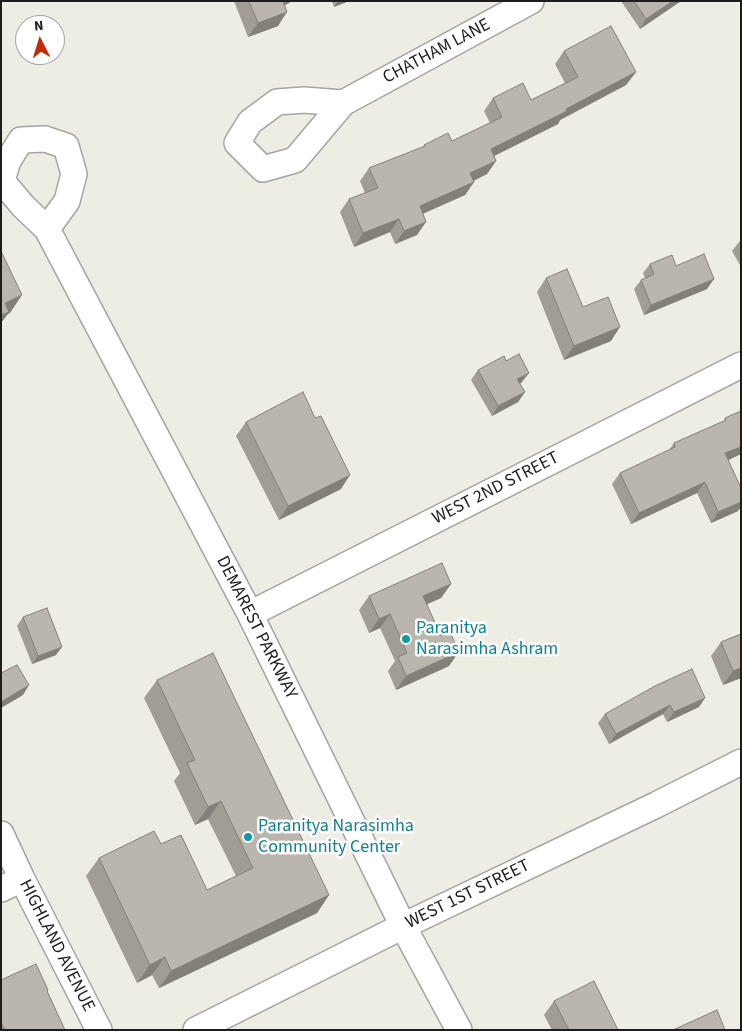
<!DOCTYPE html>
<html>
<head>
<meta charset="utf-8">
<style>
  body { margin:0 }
  #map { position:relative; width:742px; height:1031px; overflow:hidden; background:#eeede3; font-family:"Source Sans 3",sans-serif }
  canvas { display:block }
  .frame { position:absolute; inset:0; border:2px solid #1d1d1d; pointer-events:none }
  .north { position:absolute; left:15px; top:15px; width:50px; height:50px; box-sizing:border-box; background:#fff; border:1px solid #a5a5a5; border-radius:50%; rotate:355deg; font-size:14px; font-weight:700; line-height:20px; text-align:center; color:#1d1d1d }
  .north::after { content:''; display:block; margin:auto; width:18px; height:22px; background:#c62b04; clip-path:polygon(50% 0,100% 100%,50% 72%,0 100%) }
</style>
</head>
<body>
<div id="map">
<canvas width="742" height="1031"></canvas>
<div class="frame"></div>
<div class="north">N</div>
</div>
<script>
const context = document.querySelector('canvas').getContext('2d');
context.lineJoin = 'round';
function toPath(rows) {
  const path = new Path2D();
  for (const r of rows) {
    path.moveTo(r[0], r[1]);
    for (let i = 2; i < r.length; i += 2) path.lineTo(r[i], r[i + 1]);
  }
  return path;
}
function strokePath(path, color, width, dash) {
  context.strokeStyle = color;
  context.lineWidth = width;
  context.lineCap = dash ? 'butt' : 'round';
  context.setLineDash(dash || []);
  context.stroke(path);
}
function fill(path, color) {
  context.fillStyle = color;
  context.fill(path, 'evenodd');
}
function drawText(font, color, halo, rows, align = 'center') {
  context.font = font + ' "Source Sans 3",sans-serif';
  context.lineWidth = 5;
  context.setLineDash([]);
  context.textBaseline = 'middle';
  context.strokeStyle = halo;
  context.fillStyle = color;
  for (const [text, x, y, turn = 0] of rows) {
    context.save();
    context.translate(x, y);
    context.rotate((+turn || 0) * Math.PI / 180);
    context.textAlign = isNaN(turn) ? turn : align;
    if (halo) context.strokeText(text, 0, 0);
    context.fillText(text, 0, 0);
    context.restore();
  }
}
const minor = toPath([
  [304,100,343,103,295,160,263,169,237,143,250,122,277,102,304,100],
  [343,103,531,1],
  [45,139,66,146,74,174,67,201,47,229,23,206,2,181,8,161,21,140,45,139],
  [47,229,250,614,403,926,459,1030],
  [250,614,741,365],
  [1,834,22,879,99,1030],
  [1,889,22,879],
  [196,1030,403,926,656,805,741,762]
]);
strokePath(minor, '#a4a4a4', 28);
strokePath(minor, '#fff', 25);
fill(toPath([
  [234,1,291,1,289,3,285,5,278,26,248,37],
  [332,1,349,1,334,7],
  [621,1,681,1,640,29],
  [564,51,636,72,626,85,560,120,558,124,494,156,496,161,487,174,474,181,474,182,465,195,423,214,417,235,395,244,390,232,354,247,340,212,349,199,365,193,360,181,369,168,423,147,424,145,452,141,490,123,484,111,493,98,531,100,565,83,555,64],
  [741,241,741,267,732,251,739,242],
  [650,264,676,266,707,289,644,315,634,289,641,280,645,278,643,273],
  [546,278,583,307,611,341,564,360,537,292],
  [506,361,522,382,520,384,525,392,518,402,492,416,471,380,478,370],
  [725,418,741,454,728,460,738,511,711,523,697,493,631,524,612,484,620,473,669,450,674,443,724,421],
  [246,422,341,489,279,520,236,436],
  [451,584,441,598,427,604,449,666,396,690,388,671,395,661,380,628,369,633,359,610,369,596],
  [23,617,56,655,32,664,17,626],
  [741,634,741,678,723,685,711,656,721,642],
  [157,680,329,895,317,913,159,988,152,975,137,983,86,876,99,858,161,844,207,890,236,876,208,819,195,825,174,781,180,773,144,698],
  [655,686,699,707,667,722,663,714,609,744,598,723,605,714],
  [1,980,48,990,47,992,65,1030,1,1030],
  [554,1001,618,1030,552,1030,544,1015]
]), '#a19d95');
fill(toPath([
  [278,1,291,1,289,3,272,11],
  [338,1,349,1,334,7],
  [673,1,681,1,640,29,646,19],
  [287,12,278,26,248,37,258,23],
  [636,72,626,85,560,120,558,124,482,162,491,149],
  [496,161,487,174,461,186,470,173],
  [474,182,465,195,410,219,420,206],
  [399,219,390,232,354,247,363,233],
  [426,222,417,235,395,244,404,231],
  [714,279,707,289,644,315,651,305],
  [22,295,10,313,8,314,1,323,1,308,5,303],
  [620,327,611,341,564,360,574,346],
  [529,373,522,382,511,389,517,379],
  [525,392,518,402,492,416,498,406],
  [741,447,741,454,718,465,725,453],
  [350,475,341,489,279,520,288,506],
  [705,482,697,493,631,524,639,513],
  [741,502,741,507,738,511,711,523,718,512],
  [451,584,441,598,414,610,423,596],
  [390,614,380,628,369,633,379,619],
  [62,647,56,655,32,664,38,656],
  [459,652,449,666,396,690,406,676],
  [741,668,741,678,723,685,733,671],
  [29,685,23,695,1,708,1,702],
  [705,698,699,707,667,722,674,712],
  [670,705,663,714,609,744,616,734],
  [221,801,208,819,195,825,208,807],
  [329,895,317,913,159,988,171,971],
  [165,957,152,975,137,983,150,965]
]), '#837f79');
const building = toPath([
  [249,1,283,1,287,12,258,23,249,1],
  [634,1,673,1,646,19,634,1],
  [611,26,636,72,566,109,567,111,491,149,496,161,470,173,474,182,420,206,426,222,404,231,399,219,363,233,349,199,378,188,369,168,425,146,424,145,448,133,452,141,502,117,493,98,523,83,531,100,578,77,564,51,611,26],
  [1,251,22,295,5,303,9,312,1,315,1,251],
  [704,254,714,279,651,305,641,280,654,274,650,264,672,255,676,266,704,254],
  [567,269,583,307,608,297,620,327,574,346,546,278,567,269],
  [519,354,529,373,517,379,525,392,498,406,478,370,504,356,506,361,519,354],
  [303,392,315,418,321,416,350,475,288,506,246,422,303,392],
  [741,411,741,447,725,453,741,488,741,502,718,512,705,482,639,513,620,473,675,447,674,443,726,420,725,418,741,411],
  [442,563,451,584,423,596,441,636,450,632,459,652,406,676,398,657,407,653,390,614,379,619,369,596,442,563],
  [47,608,62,647,38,656,23,617,47,608],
  [741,634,741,668,733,671,721,642,741,634],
  [213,653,329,895,171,971,165,957,150,965,99,858,154,831,161,844,181,835,207,890,253,868,221,801,208,807,187,763,195,760,157,680,213,653],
  [17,665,29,685,1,702,1,673,17,665],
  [692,669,705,698,674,712,670,705,616,734,605,714,655,686,692,669],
  [36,964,48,990,47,991,65,1030,5,1030,1,1023,1,980,36,964],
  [594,981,618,1030,569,1030,554,1001,594,981],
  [717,1010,725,1030,673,1030,717,1010]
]);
fill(building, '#bbb6ad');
strokePath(building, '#837f79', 1);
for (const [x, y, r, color] of [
  [406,639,5,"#0f9aa8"],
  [248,837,5,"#0f9aa8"]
]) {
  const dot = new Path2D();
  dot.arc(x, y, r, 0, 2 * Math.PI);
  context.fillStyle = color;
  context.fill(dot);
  strokePath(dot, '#fff', 2);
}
drawText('18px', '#1d1d1d', '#fff', [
  ["CHATHAM LANE",437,52,-28],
  ["WEST 2ND STREET",496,489,-27],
  ["DEMAREST PARKWAY",256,628,63],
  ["WEST 1ST STREET",468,895,-26],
  ["HIGHLAND AVENUE",56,946,63]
]);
drawText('18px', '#0d838f', '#fff', [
  ["Paranitya",416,629],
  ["Narasimha Ashram",416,650],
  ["Paranitya Narasimha",258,827],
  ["Community Center",258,848]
], 'left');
</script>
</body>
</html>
